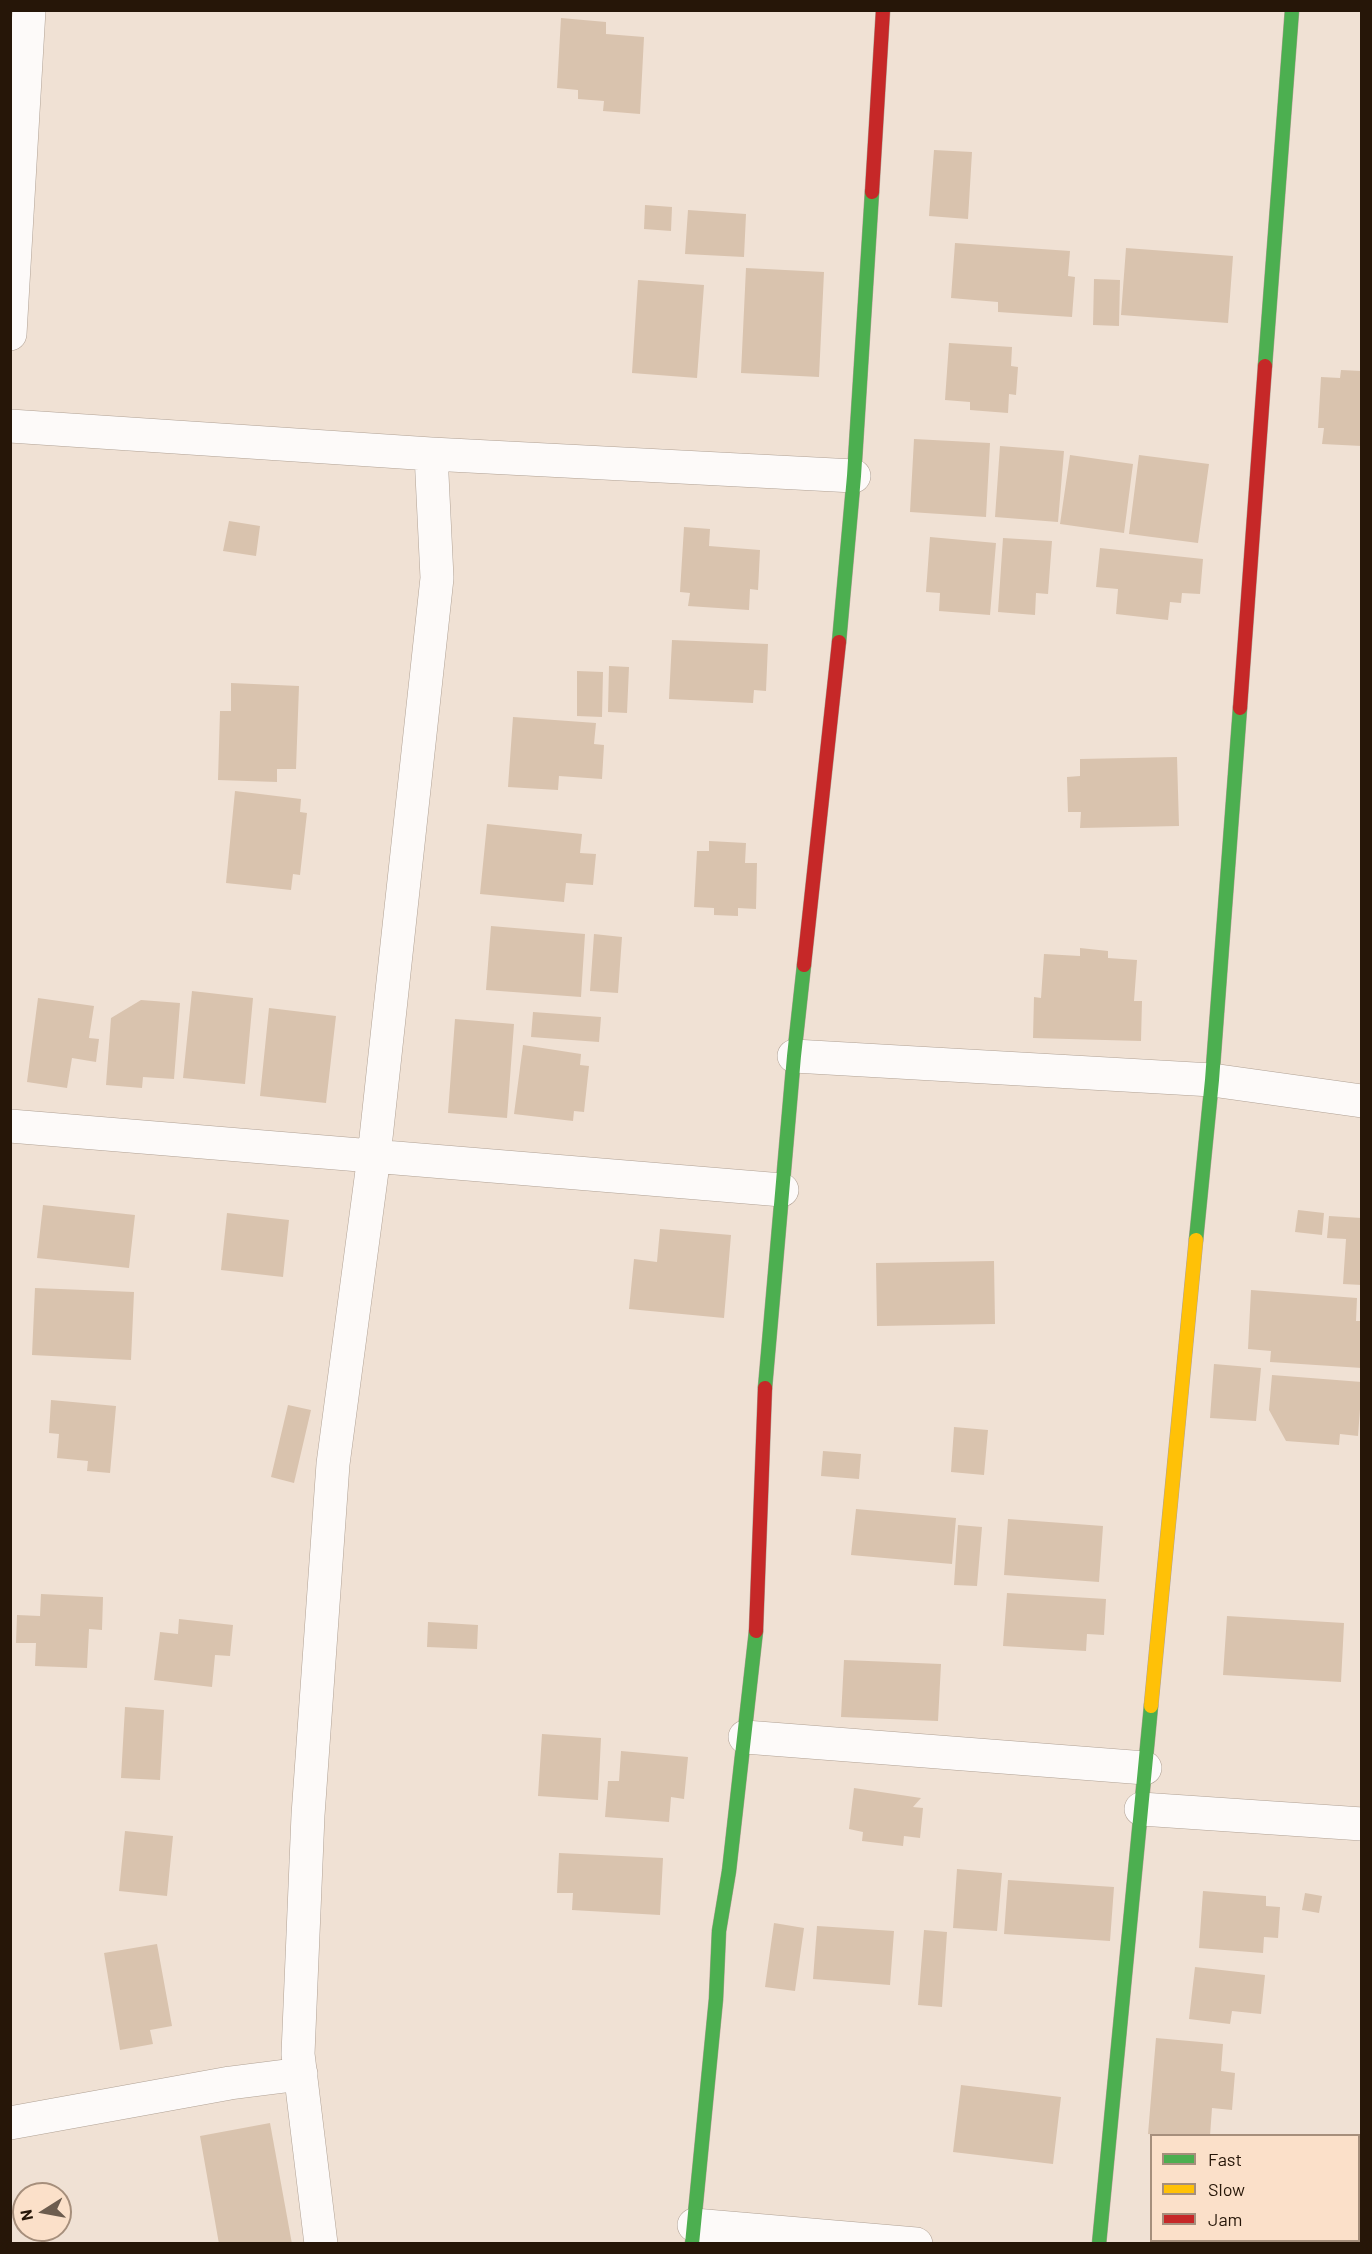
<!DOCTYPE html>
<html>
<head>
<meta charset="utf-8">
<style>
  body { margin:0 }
  #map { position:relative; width:1372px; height:2254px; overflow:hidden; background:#f0e1d4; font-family:Barlow,sans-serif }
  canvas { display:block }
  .frame { position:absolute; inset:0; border:12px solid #261608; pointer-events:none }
  .legend { position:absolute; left:1150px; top:2134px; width:210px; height:108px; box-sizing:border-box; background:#fbe0c9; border:2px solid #a68f7c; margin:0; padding:8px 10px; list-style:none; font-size:18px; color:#261608 }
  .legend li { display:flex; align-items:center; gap:12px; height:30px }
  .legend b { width:30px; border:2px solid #a68f7c }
  .north { position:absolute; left:12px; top:2182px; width:60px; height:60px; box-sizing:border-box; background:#fbe0c9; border:2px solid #a68f7c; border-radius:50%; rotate:259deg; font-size:16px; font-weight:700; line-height:24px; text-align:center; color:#261608 }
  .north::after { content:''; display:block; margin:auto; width:21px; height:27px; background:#6d5d4f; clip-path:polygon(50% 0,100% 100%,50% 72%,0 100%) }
</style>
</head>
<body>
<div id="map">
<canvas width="1372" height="2254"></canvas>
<div class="frame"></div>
<ul class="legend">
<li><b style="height:8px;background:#4caf50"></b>Fast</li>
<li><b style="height:8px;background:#ffc107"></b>Slow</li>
<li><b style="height:8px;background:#c62828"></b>Jam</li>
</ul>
<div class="north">N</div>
</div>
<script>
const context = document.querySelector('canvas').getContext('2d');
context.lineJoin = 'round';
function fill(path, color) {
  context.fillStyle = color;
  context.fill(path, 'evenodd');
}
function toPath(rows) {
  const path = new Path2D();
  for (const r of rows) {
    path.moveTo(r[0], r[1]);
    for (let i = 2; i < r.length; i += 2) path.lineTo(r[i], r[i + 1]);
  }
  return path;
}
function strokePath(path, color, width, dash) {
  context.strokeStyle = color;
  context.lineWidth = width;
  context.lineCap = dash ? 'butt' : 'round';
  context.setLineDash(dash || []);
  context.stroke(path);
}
fill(toPath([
  [561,18,606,22,606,34,644,37,640,114,603,111,604,101,578,99,578,90,557,88],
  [934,150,972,152,968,219,929,216],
  [645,205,672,207,671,231,644,229],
  [688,210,746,214,744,257,685,254],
  [955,243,1070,251,1068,276,1075,277,1072,317,998,312,998,302,951,298],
  [1126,248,1233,256,1228,323,1121,315],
  [746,268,824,272,819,377,741,373],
  [1094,279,1120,280,1119,326,1093,325],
  [638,280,704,285,697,378,632,373],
  [949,343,1012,347,1011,366,1018,367,1016,395,1009,394,1008,413,970,410,970,402,945,400],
  [1341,370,1362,371,1362,446,1322,444,1324,428,1318,428,1321,377,1340,378],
  [914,439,990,443,986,517,910,512],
  [1000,446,1064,451,1058,522,995,517],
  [1070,455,1133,464,1124,533,1060,524],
  [1139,455,1209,464,1198,543,1129,534],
  [229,521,260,526,256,556,223,551],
  [684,527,710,529,709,546,760,550,758,590,750,589,749,610,688,606,690,593,680,592],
  [930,537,996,543,990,615,939,611,940,593,926,592],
  [1003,538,1052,541,1048,594,1036,593,1035,615,998,612],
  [1100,548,1203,559,1200,594,1182,593,1181,603,1170,602,1168,620,1116,614,1118,589,1096,587],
  [672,640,768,644,766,691,754,690,753,703,669,699],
  [609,666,629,667,627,713,608,712],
  [577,671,603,672,602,717,577,716],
  [231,683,299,686,296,769,277,769,277,782,218,780,220,711,231,711],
  [513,717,596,723,594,744,604,745,602,779,559,776,558,790,508,787],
  [1177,757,1179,826,1080,828,1081,812,1068,812,1067,777,1080,776,1080,759],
  [235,791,301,799,300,812,307,813,300,875,293,874,291,890,226,883],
  [487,824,582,834,580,853,596,854,593,885,566,883,564,902,480,894],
  [709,841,746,843,745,863,757,863,756,909,738,908,738,916,714,915,714,908,694,907,697,851,709,851],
  [491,926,585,934,581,997,486,990],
  [594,934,622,937,618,993,590,991],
  [1080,948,1108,951,1108,958,1137,960,1134,1001,1142,1001,1141,1041,1033,1038,1034,997,1041,998,1044,954,1080,956],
  [192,991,253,998,245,1084,183,1078],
  [38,998,94,1006,89,1038,99,1039,96,1062,72,1058,67,1088,27,1082],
  [141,1000,180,1003,174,1079,143,1077,142,1088,106,1085,111,1018],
  [269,1008,336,1016,326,1103,260,1096],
  [533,1012,601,1017,599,1042,531,1037],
  [455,1019,514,1024,507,1118,448,1113],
  [523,1045,581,1054,580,1065,589,1066,584,1112,574,1111,573,1121,514,1114],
  [43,1205,135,1215,129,1268,37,1258],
  [1298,1210,1324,1213,1322,1235,1295,1232],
  [227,1213,289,1220,283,1277,221,1270],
  [1329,1216,1362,1218,1362,1285,1343,1284,1346,1239,1327,1238],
  [660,1229,731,1235,724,1318,629,1309,634,1259,657,1262],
  [994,1261,995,1324,877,1326,876,1263],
  [35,1288,134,1292,131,1360,32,1355],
  [1251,1290,1357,1298,1356,1321,1362,1321,1362,1368,1270,1362,1271,1351,1248,1349],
  [1214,1364,1261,1368,1256,1421,1210,1418],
  [1272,1375,1362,1382,1358,1436,1340,1434,1339,1445,1286,1441,1269,1410],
  [51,1400,116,1406,110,1473,87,1471,88,1461,57,1458,59,1434,49,1433],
  [288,1405,311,1410,294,1483,271,1477],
  [954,1427,988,1430,984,1475,951,1472],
  [823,1451,861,1454,859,1479,821,1476],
  [856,1509,956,1518,952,1564,851,1555],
  [1008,1519,1103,1526,1099,1582,1004,1575],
  [958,1525,982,1527,977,1586,954,1585],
  [1007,1593,1106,1599,1104,1635,1087,1634,1086,1651,1003,1646],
  [41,1594,103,1597,102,1630,89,1629,87,1668,35,1666,36,1643,16,1643,17,1615,40,1616],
  [1227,1616,1344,1623,1341,1682,1223,1675],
  [179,1619,233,1625,230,1656,215,1655,212,1687,154,1680,160,1632,178,1634],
  [428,1622,478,1625,477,1649,427,1647],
  [844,1660,941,1664,938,1721,841,1717],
  [125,1707,164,1710,160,1780,121,1778],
  [542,1734,601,1738,598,1800,538,1796],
  [621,1751,688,1757,684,1799,671,1797,669,1822,605,1817,608,1781,619,1781],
  [854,1788,921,1798,913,1807,923,1808,920,1838,904,1836,903,1846,862,1841,863,1832,849,1829],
  [125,1831,173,1836,167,1896,119,1891],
  [559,1853,663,1858,660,1915,572,1910,573,1893,557,1893],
  [957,1869,1002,1873,997,1931,953,1928],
  [1008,1880,1114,1887,1110,1941,1004,1934],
  [1203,1891,1266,1896,1266,1906,1280,1907,1278,1938,1264,1937,1263,1953,1199,1948],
  [1305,1893,1322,1896,1319,1913,1302,1910],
  [774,1923,804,1928,795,1991,765,1987],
  [817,1926,894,1931,890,1985,813,1979],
  [924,1930,947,1932,942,2007,918,2005],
  [157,1944,172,2026,150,2030,153,2044,120,2050,104,1953],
  [1195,1967,1265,1975,1261,2014,1232,2011,1230,2024,1189,2019],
  [1156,2038,1223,2044,1221,2071,1235,2073,1232,2110,1212,2108,1210,2136,1148,2134],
  [961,2085,1061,2097,1053,2164,953,2152],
  [270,2123,292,2244,219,2244,200,2136],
  [1183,2240,1210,2240,1210,2244,1183,2244],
  [1256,2240,1290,2240,1289,2244,1255,2244]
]), '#d9c3ae');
const street = toPath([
  [10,334,29,10],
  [10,426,431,454,854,476],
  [794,1056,1212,1080,1362,1101],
  [10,1126,782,1190],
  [745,1737,1145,1768],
  [1141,1809,1362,1824],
  [10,2123,230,2083,301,2074],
  [694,2225,916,2244],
  [321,2244,298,2054,308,1815,333,1464,374,1156,437,578,431,454]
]);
const fast = toPath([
  [1265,366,1292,10],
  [839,642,854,476,872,192],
  [1196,1240,1212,1080,1240,708],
  [765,1388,794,1056,804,965],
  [692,2244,716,1999,719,1931,729,1871,756,1631],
  [1099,2244,1151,1706]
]);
const slow = toPath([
  [1151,1706,1196,1240]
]);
const jam = toPath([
  [872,192,883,10],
  [1240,708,1265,366],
  [804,965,839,642],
  [756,1631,765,1388]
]);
strokePath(street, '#b0a194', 34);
strokePath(fast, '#b0a194', 15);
strokePath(slow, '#b0a194', 15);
strokePath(jam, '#b0a194', 15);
strokePath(street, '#fdfaf9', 33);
strokePath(fast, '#4caf50', 14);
strokePath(slow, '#ffc107', 14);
strokePath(jam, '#c62828', 14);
</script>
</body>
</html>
